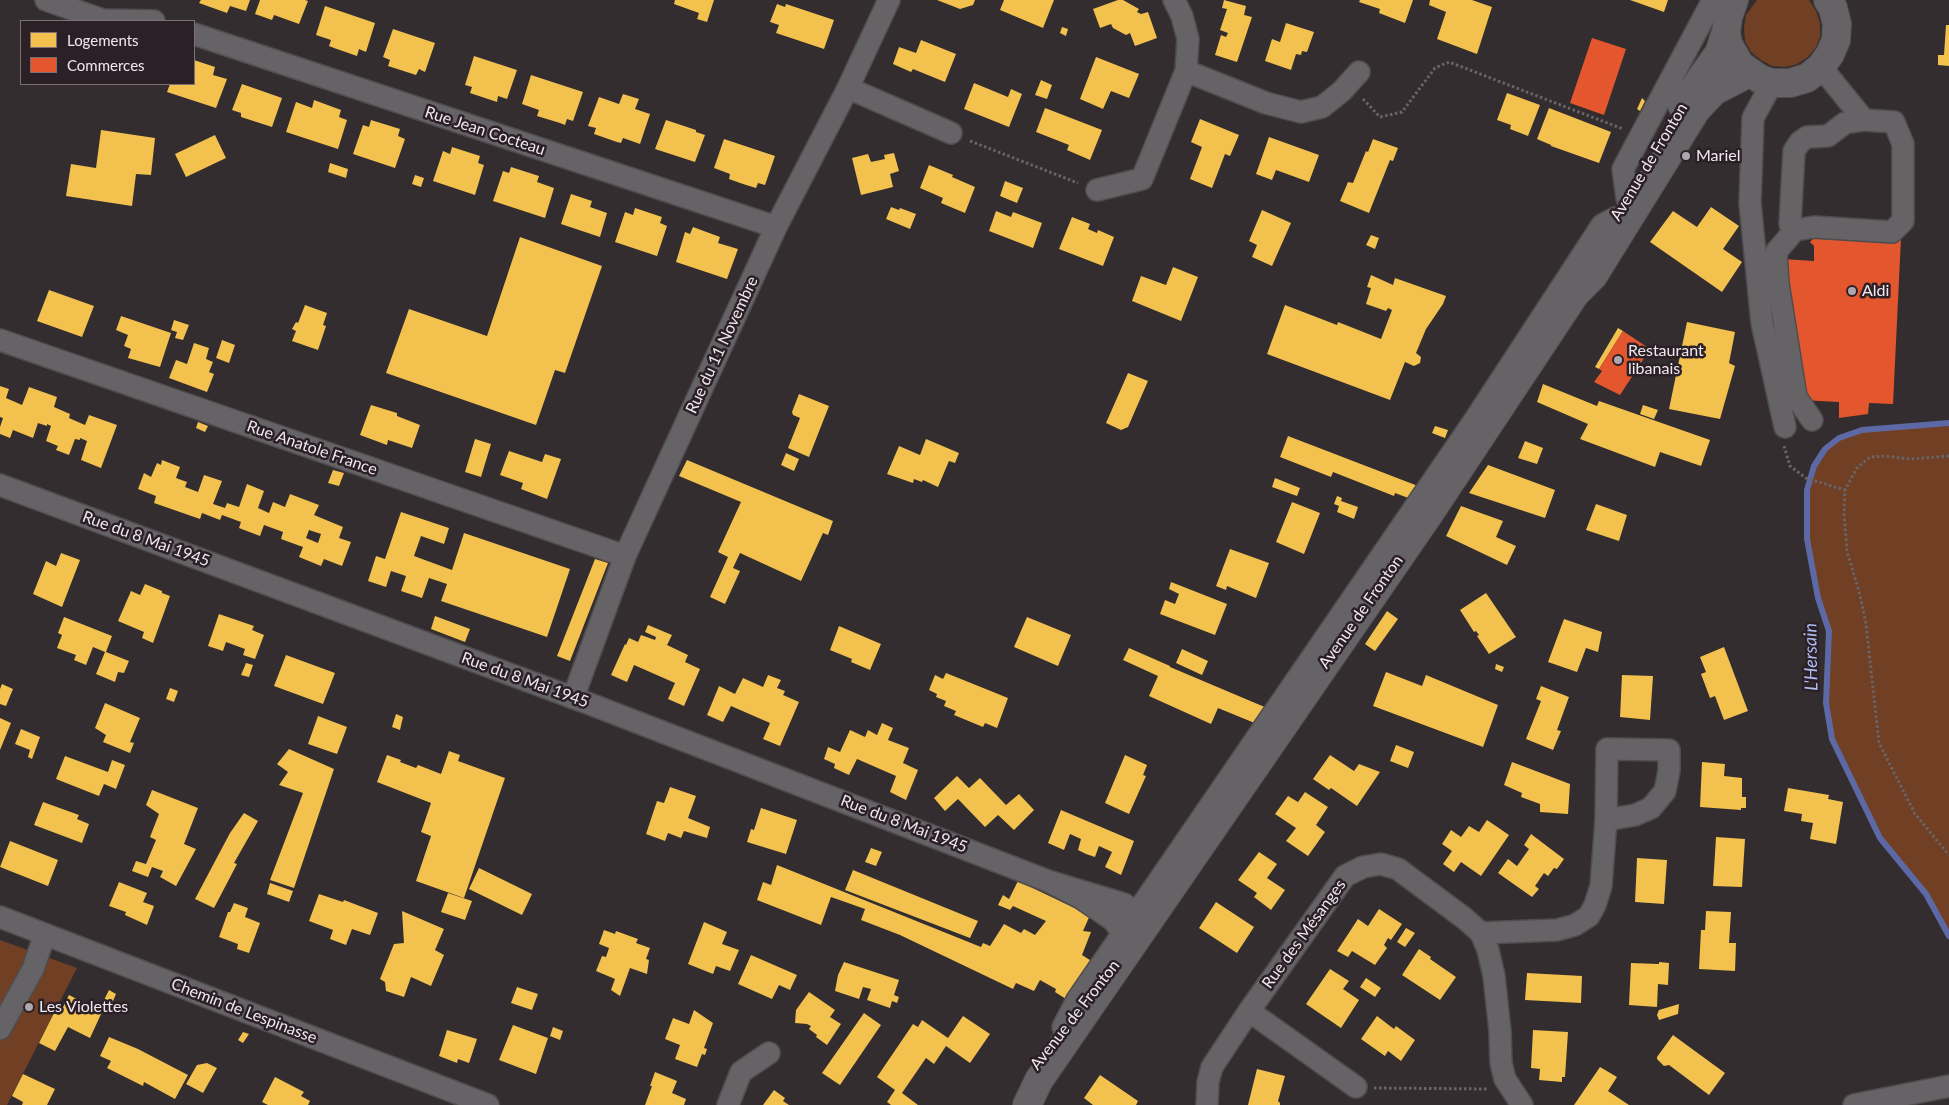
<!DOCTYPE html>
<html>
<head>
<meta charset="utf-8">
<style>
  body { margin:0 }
  #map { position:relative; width:1949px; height:1105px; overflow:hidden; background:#332d30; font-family:Lato,sans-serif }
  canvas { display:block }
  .legend { position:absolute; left:20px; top:20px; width:175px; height:65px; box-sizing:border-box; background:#2c2027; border:1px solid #7a7076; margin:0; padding:6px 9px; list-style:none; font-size:15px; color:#f0e8ed }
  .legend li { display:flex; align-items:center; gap:10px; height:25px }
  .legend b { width:25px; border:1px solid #7a7076 }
</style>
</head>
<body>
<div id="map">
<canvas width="1949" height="1105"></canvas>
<ul class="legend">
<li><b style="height:14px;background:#f2c14e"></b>Logements</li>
<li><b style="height:14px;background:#e4572e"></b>Commerces</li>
</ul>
</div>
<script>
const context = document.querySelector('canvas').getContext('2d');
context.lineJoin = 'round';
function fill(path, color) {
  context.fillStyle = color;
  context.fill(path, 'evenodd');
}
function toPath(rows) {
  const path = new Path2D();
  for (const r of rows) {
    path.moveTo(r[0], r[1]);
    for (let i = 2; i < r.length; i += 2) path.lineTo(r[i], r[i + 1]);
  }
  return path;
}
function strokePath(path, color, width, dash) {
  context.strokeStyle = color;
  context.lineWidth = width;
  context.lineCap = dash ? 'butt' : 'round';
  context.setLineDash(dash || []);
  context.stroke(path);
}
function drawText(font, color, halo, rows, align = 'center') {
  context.font = font + ' Lato,sans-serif';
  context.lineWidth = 5;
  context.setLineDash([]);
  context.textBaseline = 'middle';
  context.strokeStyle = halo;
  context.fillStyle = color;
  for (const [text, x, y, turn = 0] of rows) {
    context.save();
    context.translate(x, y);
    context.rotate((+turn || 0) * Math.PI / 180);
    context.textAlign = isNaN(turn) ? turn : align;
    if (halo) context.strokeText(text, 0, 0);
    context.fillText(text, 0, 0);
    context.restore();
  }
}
fill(toPath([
  [1757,0,1809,0,1816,11,1820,23,1820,36,1816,47,1808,57,1797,64,1785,67,1772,66,1761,60,1751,52,1745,41,1744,28,1746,15],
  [1949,423,1949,936,1926,894,1880,838,1832,739,1826,703,1829,631,1818,598,1807,539,1807,490,1814,466,1825,449,1839,438,1862,430],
  [0,940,77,968,7,1105,0,1105]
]), '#703f24');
fill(toPath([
  [201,0,250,0,246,11,230,6,227,13,199,3],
  [260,0,305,0,308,1,299,24,274,15,272,20,255,14],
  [675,0,714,0,707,22,697,19,699,13,674,4],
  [937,0,975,0,973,5,960,9],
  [1004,0,1054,0,1043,28,1000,10],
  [1118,0,1123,0,1139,9,1137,12,1141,14,1148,12,1157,38,1135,46,1130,33,1126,35,1113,28,1111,24,1100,28,1093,9],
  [1224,0,1246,6,1244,15,1252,17,1237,62,1215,55,1221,35,1226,37,1228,33,1220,30,1227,9,1222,8],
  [1360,0,1413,0,1405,23,1379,13,1380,9,1359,2],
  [1430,0,1472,0,1492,7,1477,54,1437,39,1446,12,1429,5],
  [1630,0,1668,0,1664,12],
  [777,4,785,7,786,4,834,20,824,49,776,33,779,25,770,22],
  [325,6,375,23,366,52,359,49,357,56,334,48,329,46,331,40,316,35],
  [1286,23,1314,32,1307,52,1302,51,1301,55,1296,54,1291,70,1265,61,1272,39,1280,42],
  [1946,25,1949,25,1949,66,1938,65,1938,55,1944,55],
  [1062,27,1068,29,1066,36,1060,33],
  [393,29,435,43,425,72,419,69,416,75,388,66,390,60,383,57],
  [921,40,956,54,945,82,913,69,911,72,893,64,899,47,916,53],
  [474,56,517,70,507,99,498,96,497,102,470,93,472,87,465,85],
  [1096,57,1139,74,1129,98,1111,91,1103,109,1080,99],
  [194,60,215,67,213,75,227,79,216,108,167,92,170,84,194,84],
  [531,75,583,92,573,121,567,119,565,125,560,123,537,116,539,110,522,104],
  [1041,80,1052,85,1047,99,1035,95],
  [974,83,1008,97,1011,89,1022,94,1009,127,964,109],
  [242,84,282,98,272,127,241,117,241,113,232,110],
  [1507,93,1540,105,1528,136,1510,129,1511,125,1497,120],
  [623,94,639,99,635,109,650,114,640,144,623,138,621,143,617,142,594,134,596,128,588,126,599,97,619,104],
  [1642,98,1645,101,1640,111,1637,109],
  [314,100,341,110,339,117,347,120,338,149,286,132,296,102,312,108],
  [1045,108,1102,130,1090,160,1067,150,1069,145,1036,132],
  [1549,108,1611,132,1599,163,1551,146,1551,145,1537,139],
  [1200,119,1239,135,1230,156,1225,154,1212,188,1190,179,1202,147,1191,142],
  [371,120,400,129,398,136,405,139,395,168,353,154,363,125,369,127],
  [666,120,696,130,696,132,705,135,695,162,655,149],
  [101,130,155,138,151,175,136,174,132,206,66,196,71,164,96,168],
  [215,135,226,158,186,177,175,154],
  [1269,137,1319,155,1309,182,1276,170,1272,180,1256,174],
  [724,139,775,156,765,185,758,183,756,188,743,184,729,179,730,174,714,168],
  [1373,139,1398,148,1393,161,1390,160,1369,213,1340,201,1348,182,1353,183,1366,151,1368,152],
  [452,147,480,156,478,163,484,165,475,195,433,181,443,151,450,154],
  [894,153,899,171,890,174,893,187,861,195,852,158,868,154,871,162,885,159,884,155],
  [330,163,348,169,346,178,328,172],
  [929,165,953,175,952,177,975,187,965,213,941,203,943,198,920,188],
  [511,167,539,176,537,182,554,188,545,218,493,201,503,171,509,173],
  [415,175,424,178,421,187,412,184],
  [1005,181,1023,188,1017,203,1000,196],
  [571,194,592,201,590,207,607,213,600,237,561,224],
  [891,207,899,210,900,208,916,214,910,229,886,219],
  [1711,207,1739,226,1723,249,1742,262,1722,292,1650,242,1673,211,1697,227],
  [635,208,662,217,660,223,667,226,657,256,615,242,625,212,633,215],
  [1262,210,1291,223,1272,266,1252,257,1257,245,1249,241],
  [996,211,1011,217,1013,212,1042,223,1033,248,989,231],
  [1072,217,1090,224,1088,229,1097,233,1098,230,1114,237,1103,266,1059,249],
  [693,227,720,237,718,243,738,249,727,279,676,262,685,232,690,234],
  [1371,235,1379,238,1375,249,1366,245],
  [520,237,602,266,565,373,555,370,536,425,386,373,409,309,487,336],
  [1173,267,1198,277,1181,321,1132,301,1141,276,1166,285],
  [1371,275,1393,285,1395,278,1446,296,1443,304,1426,329,1416,353,1421,357,1420,363,1414,366,1405,362,1390,400,1267,354,1285,305,1337,325,1338,322,1381,339,1392,310,1388,308,1386,311,1366,304,1371,288,1367,287],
  [49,290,94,306,82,337,37,321],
  [305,305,327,313,323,325,326,326,318,350,292,341,296,331,292,329,296,322,298,323],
  [121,316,171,333,160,367,128,358,131,349,124,346,128,335,116,330],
  [174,320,189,325,183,340,175,338,177,332,171,330],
  [1687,322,1735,332,1729,363,1735,366,1720,419,1669,409],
  [1618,328,1623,331,1599,369,1595,367],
  [222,340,235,345,229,363,216,358],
  [194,343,209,348,206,359,213,362,209,372,214,374,207,392,169,378,176,360,187,364],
  [1128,373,1148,381,1128,427,1121,430,1106,423],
  [1543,384,1597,406,1599,401,1710,440,1701,466,1660,452,1655,467,1580,439,1588,424,1537,402],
  [0,386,9,389,6,398,22,405,29,387,57,397,54,407,70,414,69,418,85,425,89,415,117,425,101,468,81,460,87,441,80,438,80,440,75,439,69,455,56,450,58,446,46,441,51,426,47,424,47,426,38,423,33,438,13,430,10,438,0,434,0,427,3,418,0,417],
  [799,394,829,406,809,457,788,448,800,418,793,415,792,412],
  [371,405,397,413,397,416,420,425,412,448,388,440,387,445,360,435],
  [1643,405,1658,410,1654,419,1640,414],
  [198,422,208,426,205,432,196,428],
  [1435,426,1448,430,1445,438,1432,433],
  [1288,436,1418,486,1411,499,1395,493,1394,496,1333,472,1331,477,1280,457],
  [475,439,491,444,481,477,465,472],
  [926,439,959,453,955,463,949,461,938,487,923,480,922,482,914,479,913,483,887,474,899,446,920,455],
  [1525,441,1543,448,1537,464,1518,458],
  [509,451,542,462,545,454,561,459,547,499,521,489,523,483,500,475],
  [786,453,799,459,794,471,781,465],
  [162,460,180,467,176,478,187,482,185,487,198,492,204,475,222,481,213,504,225,508,227,503,239,507,247,484,264,491,258,508,269,513,273,502,285,507,290,494,319,505,314,515,343,527,339,538,351,542,342,566,324,559,321,566,299,557,303,547,281,539,283,532,264,525,260,536,239,528,241,522,222,515,220,520,202,513,200,519,154,503,156,496,138,489,144,473,151,477,157,463,161,465],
  [309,530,321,534,318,543,306,538],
  [687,460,833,521,828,535,823,533,801,581,740,553,733,568,740,571,725,604,710,597,728,557,718,552,741,502,679,476],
  [1488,465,1555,490,1545,518,1469,493],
  [333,470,344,473,339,486,328,483],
  [1275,478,1300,488,1297,496,1272,487],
  [1337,496,1342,498,1341,501,1358,507,1354,519,1337,512,1339,506,1334,504],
  [1292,502,1320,513,1304,554,1276,542],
  [1596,504,1627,515,1619,541,1586,530],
  [1461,506,1503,521,1496,537,1516,546,1507,565,1446,536],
  [401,512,449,528,444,544,421,536,414,556,452,570,464,533,570,569,547,637,441,601,447,584,429,578,422,598,401,591,406,576,391,571,386,587,368,581,376,556,385,559],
  [1230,549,1269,563,1256,598,1227,586,1226,590,1216,586],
  [61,553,80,560,62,607,33,594,46,561,56,566],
  [595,559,608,563,570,661,557,656],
  [1171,582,1227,604,1215,635,1160,614,1165,600,1175,604,1179,594,1169,589],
  [145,584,162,591,162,593,170,596,153,643,142,638,144,632,118,621,131,591,140,595],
  [1486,593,1516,637,1489,654,1477,636,1479,635,1476,631,1474,632,1460,610],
  [1387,611,1398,619,1375,651,1365,644],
  [219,614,254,626,252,630,264,635,255,659,243,655,245,649,226,642,223,651,208,646],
  [435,616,470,629,465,642,431,629],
  [64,617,112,636,106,652,129,661,124,673,118,672,115,682,96,674,105,652,93,647,86,665,74,660,76,655,57,648,62,635,58,633],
  [1027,617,1071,635,1058,666,1014,647],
  [1564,619,1602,632,1598,652,1586,648,1577,672,1548,662],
  [648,625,672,635,667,645,688,655,685,662,700,669,684,706,668,699,675,683,634,665,627,682,611,675,625,644,626,645,629,638,638,642,641,635,655,640,656,637,645,632],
  [839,626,881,644,870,670,851,662,852,659,830,650],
  [1724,647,1748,711,1724,720,1715,696,1710,698,1701,674,1706,672,1700,657],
  [1129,648,1170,666,1170,667,1267,708,1257,724,1218,708,1211,724,1149,696,1158,676,1123,660],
  [1182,649,1208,661,1202,675,1176,663],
  [286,655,335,673,323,704,274,686],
  [246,663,253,665,249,677,241,675],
  [1496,664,1504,667,1502,672,1495,669],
  [1386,672,1422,686,1426,675,1498,705,1483,747,1373,706],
  [946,673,1008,698,997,728,985,723,983,727,954,715,956,711,944,706,946,701,936,697,937,694,929,690,935,675,943,679],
  [768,675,781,680,777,688,785,691,783,695,799,702,780,746,763,739,770,723,731,706,723,722,707,715,719,686,735,694,743,678,763,687],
  [1622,675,1653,676,1650,720,1620,717],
  [2,684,13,689,6,706,0,704,0,689],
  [1541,686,1569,697,1557,730,1561,731,1553,750,1526,739,1541,701,1536,699],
  [170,688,178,691,174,702,166,699],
  [105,703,140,718,130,742,134,743,130,753,103,742,106,735,95,728],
  [396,714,403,717,400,730,392,727],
  [318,716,347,727,337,754,308,744],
  [0,718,11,723,0,750],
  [882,723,893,728,888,740,909,748,903,763,918,770,906,800,890,792,896,776,857,759,849,775,834,768,835,764,824,759,828,747,840,752,850,730,865,737,868,730,877,735],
  [21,729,40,737,32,759,28,757,30,750,15,744],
  [1396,745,1414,752,1408,768,1390,761],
  [289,749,334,769,294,888,270,880,303,793,279,785,288,772,277,764],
  [449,751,460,755,458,761,505,778,464,898,416,881,431,836,421,832,431,803,377,782,387,755,401,760,400,762,416,768,418,765,441,774],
  [1125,755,1147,765,1143,775,1146,776,1129,814,1105,803],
  [1330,755,1354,771,1359,764,1380,772,1357,806,1331,788,1329,790,1313,779],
  [65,756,108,772,112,760,125,765,116,789,104,784,99,796,56,779],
  [1512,762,1570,784,1568,814,1540,812,1540,804,1521,797,1522,793,1504,785],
  [1702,762,1725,764,1724,776,1742,778,1742,797,1746,797,1746,808,1741,808,1741,810,1700,807],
  [957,776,969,788,980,778,1006,805,1019,794,1034,810,1014,830,998,815,985,827,958,799,945,811,934,798],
  [670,787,696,796,688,818,710,827,707,838,684,831,681,838,668,833,665,841,646,834,657,801,664,803],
  [1788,788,1829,795,1828,799,1843,802,1836,844,1810,839,1813,823,1801,821,1802,814,1784,811],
  [152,790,198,808,184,844,196,849,176,886,160,877,163,871,152,867,148,877,132,871,136,861,146,864,156,840,150,837,159,814,146,805],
  [1305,792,1328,807,1316,825,1325,832,1308,856,1286,841,1296,828,1275,814,1288,796,1298,802],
  [43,802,79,815,77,819,89,824,82,843,34,825],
  [761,808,797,820,786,854,747,842,751,829,754,830],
  [1061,810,1134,841,1121,875,1105,867,1112,852,1099,846,1095,857,1086,854,1078,850,1081,839,1070,834,1064,850,1048,843],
  [244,813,258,821,234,863,237,864,214,908,195,899,230,833],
  [1487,820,1509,835,1481,876,1461,862,1454,872,1443,864,1452,851,1442,844,1451,830,1461,837,1469,826,1479,832],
  [1531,834,1564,859,1557,869,1554,868,1548,876,1544,873,1535,886,1539,889,1532,897,1498,873,1508,859,1517,866,1529,849,1524,845],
  [1716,837,1745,839,1742,887,1713,886],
  [10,841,58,860,48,886,0,867],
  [871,848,882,852,876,866,865,862],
  [1259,852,1277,864,1267,878,1285,890,1271,910,1254,897,1257,893,1238,880],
  [1637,858,1667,860,1664,904,1635,902],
  [777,865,981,947,983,943,990,946,1004,924,1021,933,1024,929,1035,935,1046,921,1013,906,1010,910,998,905,1003,895,1009,899,1018,881,1087,914,1091,913,1083,931,1091,932,1082,955,1093,962,1066,999,1055,992,1056,989,1040,980,1034,991,1016,983,1013,989,900,935,861,920,865,909,831,897,821,925,757,900,763,882,771,885],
  [479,868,532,894,522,915,469,889],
  [853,870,978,921,970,938,845,890],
  [119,882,147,893,143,902,154,906,147,925,125,915,126,912,109,906],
  [270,883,293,891,289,902,267,894],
  [448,893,472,901,465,920,441,912],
  [319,894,343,902,344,900,378,913,370,935,352,929,346,945,330,939,333,930,309,921],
  [1216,902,1254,927,1237,953,1199,928],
  [234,903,248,908,245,917,260,923,249,953,237,949,238,944,219,937,228,912,230,912],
  [1379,909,1402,924,1391,940,1388,938,1384,945,1387,948,1375,965,1352,951,1348,957,1337,951,1358,919,1368,926],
  [402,911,444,929,435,950,444,955,431,986,411,977,404,997,386,991,385,982,380,979,394,944,404,943],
  [1706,911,1731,912,1729,943,1736,943,1735,971,1699,969,1701,930,1705,930],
  [704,922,727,932,722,944,739,950,730,971,716,966,713,974,688,964],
  [1406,928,1415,933,1405,947,1397,942],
  [604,930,615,934,616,931,638,939,636,943,650,948,646,959,649,960,647,974,630,968,620,996,611,990,615,979,596,971,602,956,606,957,609,948,599,944],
  [1419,949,1431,957,1430,959,1456,977,1440,1000,1402,975],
  [751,955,797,975,790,990,779,985,772,999,738,984],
  [844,962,899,980,894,995,899,997,897,1003,892,1001,890,1008,867,1000,871,989,863,987,859,999,835,991,838,975],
  [1659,962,1669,963,1668,985,1658,984,1657,1007,1629,1005,1631,963,1659,964],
  [1330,969,1349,981,1343,989,1359,1000,1341,1028,1306,1004],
  [1527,973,1582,976,1581,1003,1525,1000],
  [1366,978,1381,988,1375,997,1360,987],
  [517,987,538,994,532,1010,511,1003],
  [109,990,116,994,110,1008,102,1004],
  [809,992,835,1010,830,1017,841,1024,827,1045,816,1037,817,1035,809,1029,811,1026,807,1024,795,1023,796,1010],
  [69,995,102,1012,90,1038,68,1027,55,1051,39,1043,54,1013,59,1015],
  [1679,1004,1678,1014,1659,1020,1657,1015,1659,1010],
  [694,1010,713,1023,704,1048,707,1049,705,1055,702,1054,697,1067,675,1059,680,1045,665,1039,673,1018,689,1024],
  [864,1013,881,1025,840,1085,822,1073],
  [963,1016,990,1034,970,1063,946,1046,934,1064,926,1058,902,1093,918,1105,891,1105,887,1102,895,1090,877,1077,913,1024,918,1027,922,1020,948,1038],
  [1377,1016,1394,1029,1396,1026,1415,1040,1401,1061,1388,1051,1385,1056,1361,1039],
  [513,1025,548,1038,536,1074,499,1060],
  [553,1027,563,1031,560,1040,550,1036],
  [447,1030,477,1039,469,1063,458,1059,457,1063,439,1056],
  [1533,1030,1568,1032,1565,1077,1562,1077,1562,1082,1539,1080,1540,1069,1531,1068],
  [243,1032,249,1034,243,1043,238,1040],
  [1673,1035,1725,1073,1709,1095,1669,1065,1664,1066,1657,1059,1657,1057],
  [109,1037,138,1049,188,1075,175,1099,144,1082,143,1086,107,1068,111,1061,100,1056],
  [207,1063,217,1068,203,1093,186,1084,197,1065],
  [1600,1067,1617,1077,1608,1091,1629,1105,1574,1105],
  [1257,1069,1285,1076,1278,1101,1280,1103,1280,1105,1248,1105],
  [655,1072,677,1081,672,1093,686,1099,684,1105,645,1105,652,1086,650,1086],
  [23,1074,55,1089,47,1105,22,1105,23,1102,12,1096],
  [1100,1075,1138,1101,1136,1105,1093,1105,1084,1098],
  [275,1077,304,1092,301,1096,310,1101,308,1105,268,1105,262,1102],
  [774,1090,785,1098,783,1101,789,1105,763,1105]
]), '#f2c14e');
fill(toPath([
  [1592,38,1626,49,1604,115,1570,103],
  [1822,230,1901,238,1893,404,1869,403,1868,414,1839,418,1839,402,1801,400,1783,259,1814,261,1814,246,1810,242],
  [1623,331,1650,349,1620,395,1594,382,1602,371,1599,369]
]), '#e4572e');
strokePath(toPath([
  [1949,423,1862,430,1839,438,1825,449,1814,466,1807,490,1807,539,1818,598,1829,631,1826,703,1832,739,1880,838,1926,894,1949,936]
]), '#5d69a5', 6);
const minor = toPath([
  [46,0,103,20,154,21],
  [194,34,776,227],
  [1821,67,1864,120,1894,122,1903,144,1903,221,1892,232,1814,227,1795,230,1790,224,1794,151,1800,142,1807,137,1828,136,1845,123,1864,120],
  [1186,71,1266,103,1301,112,1322,107,1342,91,1359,72],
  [1772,83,1753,118,1750,203,1762,323,1785,427],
  [848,88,951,133],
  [1097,190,1142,179,1186,71,1188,39,1182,16,1174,0],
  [1627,198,1623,169,1713,0],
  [1795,230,1776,252,1778,283,1796,397,1812,420],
  [0,340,625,556],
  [0,485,590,704,1048,881,1124,904,1137,913,1143,928,1123,934,1113,920,1081,898,1048,881],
  [573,698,625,556,776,227,848,88,889,0],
  [1607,749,1669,750,1669,771,1665,791,1651,808,1635,815,1606,820,1607,749],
  [0,917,488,1105],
  [1481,933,1557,930,1575,925,1589,916,1595,905,1601,886,1606,820],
  [1249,1011,1356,1087],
  [1063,1027,1077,1000,1474,421,1602,225,1615,218],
  [0,1029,33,969,45,934],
  [728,1105,741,1072,769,1053],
  [1207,1105,1208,1082,1212,1067,1249,1011,1345,876,1363,867,1381,864,1398,869,1464,918,1481,933,1488,950,1494,976,1500,1031,1501,1063,1505,1079,1522,1105],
  [1854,1105,1949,1086]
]);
const major = toPath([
  [1734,0,1728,17,1726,32,1728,44,1740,65,1760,79,1772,83,1790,83,1807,78,1821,67,1830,54,1836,40,1837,24,1833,8,1828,0],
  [1682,105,1719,53,1726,32],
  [1027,1105,1039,1080,1429,514,1575,294,1593,276,1696,110,1714,91,1749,73]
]);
strokePath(minor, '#504c4e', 24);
strokePath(major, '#504c4e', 30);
strokePath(toPath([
  [1363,99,1380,117,1402,112,1435,68,1449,62,1623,129],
  [970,141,1078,183],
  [1784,446,1790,466,1806,478,1845,490],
  [1949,456,1910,459,1885,456,1870,457,1857,468,1845,490,1844,514,1847,551,1860,595,1866,624,1879,743,1915,814,1949,855],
  [1374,1088,1488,1089]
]), '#686467', 3, [2.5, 2.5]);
strokePath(minor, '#656366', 21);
strokePath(major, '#666366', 28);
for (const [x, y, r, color] of [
  [1686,156,5,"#aea7ab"],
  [1852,291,5,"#aea7ab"],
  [1618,360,5,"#aea7ab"],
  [29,1007,5,"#aea7ab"]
]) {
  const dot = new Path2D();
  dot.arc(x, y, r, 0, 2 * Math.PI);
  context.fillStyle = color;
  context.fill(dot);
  strokePath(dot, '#2c2027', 2);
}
drawText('16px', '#f0e8ed', '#2c2027', [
  ["Rue Jean Cocteau",485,131,18],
  ["Avenue de Fronton",1649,162,-59],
  ["Rue du 11 Novembre",722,345,-65],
  ["Rue Anatole France",312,448,19],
  ["Rue du 8 Mai 1945",146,539,20],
  ["Avenue de Fronton",1361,612,-55],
  ["Rue du 8 Mai 1945",525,680,20],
  ["Rue du 8 Mai 1945",904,824,21],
  ["Rue des Mésanges",1304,934,-54],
  ["Chemin de Lespinasse",244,1011,21],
  ["Avenue de Fronton",1075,1015,-52]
]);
drawText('16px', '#f0e8ed', '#2c2027', [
  ["Mariel",1696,156],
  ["Aldi",1862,291],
  ["Restaurant",1628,351],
  ["libanais",1628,369],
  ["Les Violettes",39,1007]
], 'left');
drawText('italic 18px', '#aebcf4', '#2c2027', [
  ["L'Hersain",1811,657,-91]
]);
</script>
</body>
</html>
